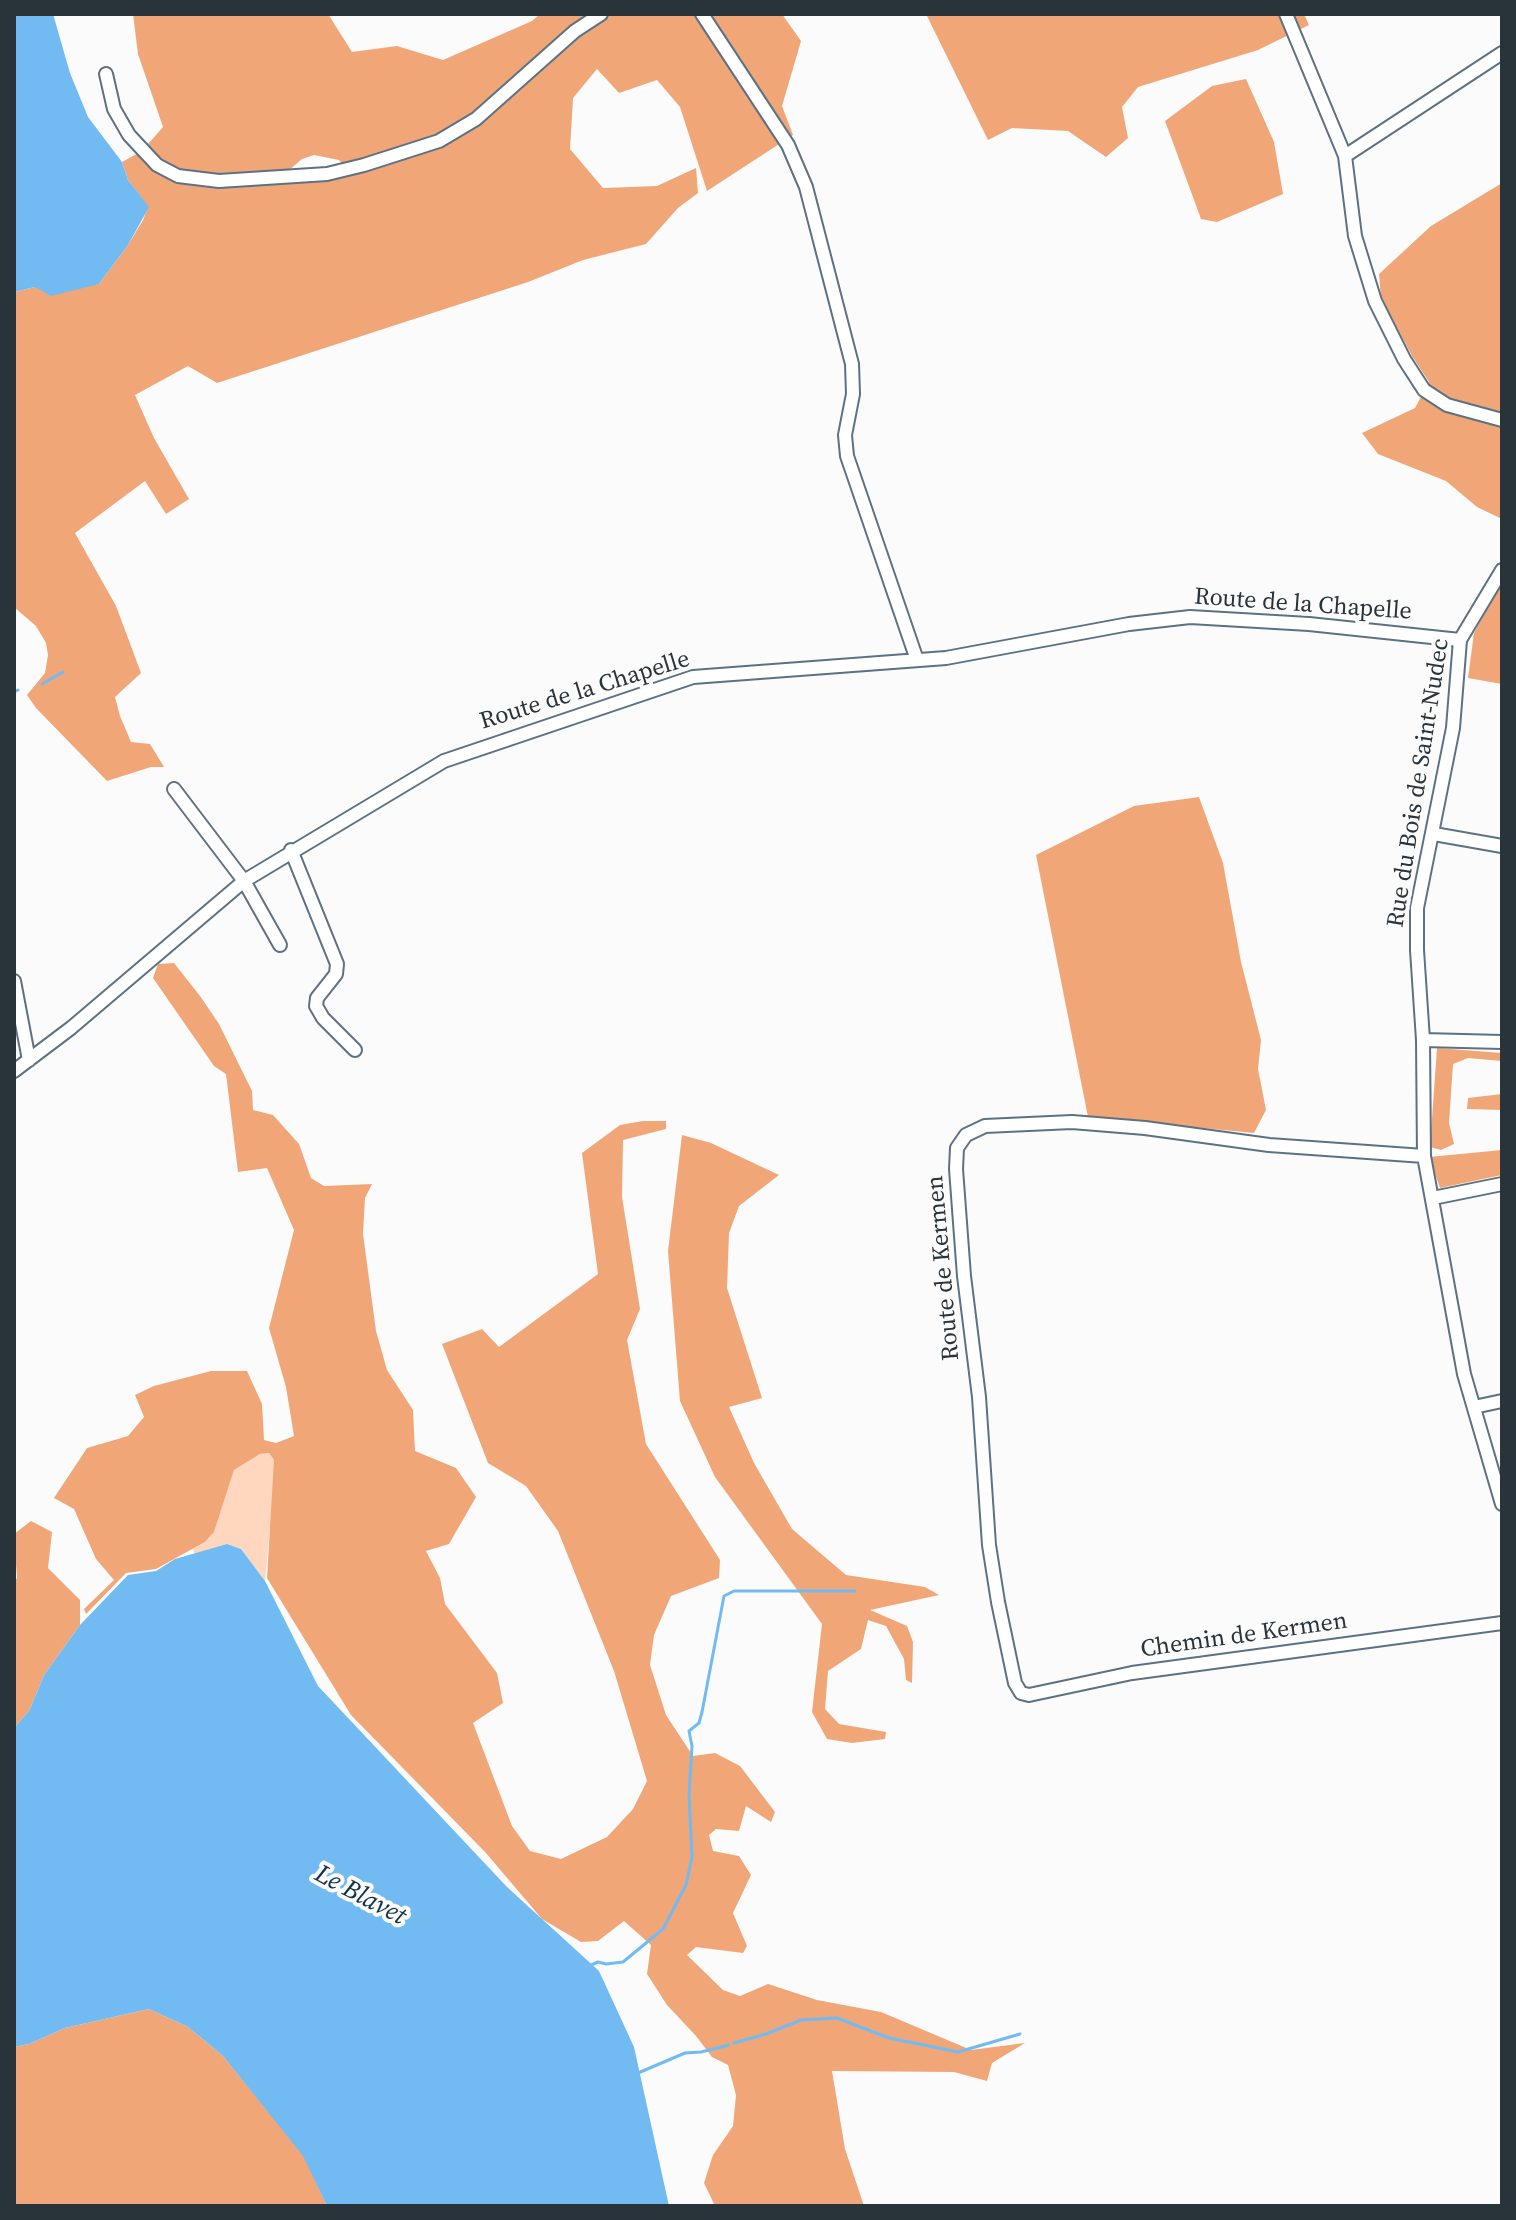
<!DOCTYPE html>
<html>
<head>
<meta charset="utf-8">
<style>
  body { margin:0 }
  #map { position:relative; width:1516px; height:2220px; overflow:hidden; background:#fbfbfb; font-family:"Source Serif 4",serif }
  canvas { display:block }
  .frame { position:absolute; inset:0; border:16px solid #29333a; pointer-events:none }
</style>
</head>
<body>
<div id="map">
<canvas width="1516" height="2220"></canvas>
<div class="frame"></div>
</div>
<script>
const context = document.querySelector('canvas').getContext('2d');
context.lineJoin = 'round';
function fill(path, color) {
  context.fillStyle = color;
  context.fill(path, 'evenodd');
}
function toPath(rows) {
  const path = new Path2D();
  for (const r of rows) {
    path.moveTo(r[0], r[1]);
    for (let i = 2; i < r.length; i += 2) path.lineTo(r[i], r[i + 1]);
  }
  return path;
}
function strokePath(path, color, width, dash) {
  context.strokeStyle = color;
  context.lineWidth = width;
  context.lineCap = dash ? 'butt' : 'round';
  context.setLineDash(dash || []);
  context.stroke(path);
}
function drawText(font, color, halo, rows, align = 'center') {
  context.font = font + ' "Source Serif 4",serif';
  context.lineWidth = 8;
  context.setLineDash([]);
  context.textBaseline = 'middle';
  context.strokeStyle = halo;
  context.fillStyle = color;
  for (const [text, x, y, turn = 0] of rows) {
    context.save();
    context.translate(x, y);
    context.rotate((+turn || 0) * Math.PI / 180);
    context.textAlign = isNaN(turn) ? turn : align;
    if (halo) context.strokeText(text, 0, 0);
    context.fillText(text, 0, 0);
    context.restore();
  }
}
fill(toPath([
  [269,1453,274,1460,274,1482,265,1581,241,1549,227,1544,195,1555,193,1549,205,1542,214,1532,234,1470,260,1454]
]), '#ffd6be');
fill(toPath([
  [133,14,328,14,352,52,397,46,443,60,532,21,540,14,782,14,801,41,782,106,793,135,707,191,680,107,657,80,619,93,597,69,573,98,570,149,603,188,657,186,696,168,698,193,678,208,646,244,583,260,528,282,217,383,188,366,135,395,154,438,189,499,166,514,145,481,75,533,116,606,141,673,115,697,120,716,131,742,150,744,164,767,151,767,107,781,36,708,27,695,45,673,48,655,46,643,36,626,14,607,14,292,35,287,99,284,128,245,143,220,148,207,128,180,122,162,142,151,163,127,138,54],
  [314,155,339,160,345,167,288,171,302,159],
  [926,14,1304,14,1309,25,1258,50,1138,87,1122,107,1128,138,1106,157,1068,131,1012,128,988,140],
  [1246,79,1274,142,1283,194,1217,222,1201,219,1165,121,1212,86],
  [1502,183,1502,519,1477,507,1446,481,1378,454,1362,433,1415,408,1429,382,1412,356,1381,298,1379,274,1431,226],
  [1502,581,1502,684,1468,678,1474,633],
  [1199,797,1223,863,1241,962,1261,1040,1258,1069,1266,1110,1254,1133,1088,1117,1036,855,1134,806],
  [174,963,200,996,219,1024,252,1091,253,1110,273,1115,299,1144,311,1178,324,1186,372,1184,365,1198,363,1234,376,1331,387,1370,413,1410,415,1451,456,1468,476,1497,449,1544,426,1551,440,1578,445,1604,497,1673,503,1703,473,1723,512,1826,530,1851,561,1859,607,1837,633,1809,647,1781,614,1671,558,1531,526,1486,488,1463,442,1344,482,1329,499,1347,598,1274,582,1153,620,1125,643,1121,666,1121,666,1129,623,1140,622,1197,640,1309,627,1340,646,1444,720,1560,719,1578,671,1596,654,1635,650,1665,666,1715,693,1756,715,1753,740,1766,775,1812,771,1822,746,1806,739,1831,716,1829,709,1835,713,1851,739,1856,751,1875,733,1913,747,1946,743,1953,696,1947,687,1955,723,1990,740,1996,768,1984,817,2000,881,2012,971,2050,1025,2043,992,2063,987,2081,954,2072,832,2071,845,2149,864,2206,715,2206,704,2183,713,2155,733,2126,736,2095,728,2065,712,2057,696,2036,667,2005,647,1974,651,1945,624,1921,598,1941,581,1942,542,1919,486,1853,351,1715,267,1578,274,1460,269,1453,260,1454,234,1470,214,1532,205,1542,156,1569,126,1573,86,1614,84,1609,114,1580,96,1559,74,1509,54,1498,87,1448,128,1436,144,1417,135,1395,154,1386,211,1371,247,1371,262,1404,264,1440,276,1443,294,1436,286,1387,269,1328,294,1230,267,1168,238,1172,226,1074,214,1066,153,978,158,964],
  [1437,1048,1502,1053,1502,1061,1468,1058,1453,1064,1449,1123,1454,1144,1441,1150,1430,1147],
  [1502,1094,1502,1110,1467,1109,1468,1098],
  [682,1135,711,1143,779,1175,739,1206,729,1233,727,1288,762,1398,729,1407,754,1463,792,1529,846,1575,925,1587,939,1595,870,1610,907,1626,913,1642,912,1683,906,1680,904,1659,886,1626,868,1620,861,1649,828,1671,825,1709,839,1724,886,1732,885,1739,852,1743,827,1739,812,1712,822,1624,715,1477,680,1401,668,1251],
  [1502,1150,1502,1175,1440,1188,1429,1157],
  [31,1521,52,1532,48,1568,80,1600,80,1625,44,1675,29,1711,14,1728,14,1582,17,1578,14,1534],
  [149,2009,188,2027,223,2056,304,2156,327,2206,14,2206,14,2047,29,2044,65,2028]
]), '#f1a677');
fill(toPath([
  [14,14,53,14,70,73,88,117,122,162,128,180,149,207,128,245,99,284,51,296,35,287,14,292],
  [227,1544,241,1549,265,1581,318,1686,507,1887,599,1971,634,2047,669,2206,327,2206,303,2156,223,2056,188,2027,149,2009,65,2028,29,2044,14,2047,14,1728,29,1711,44,1675,80,1625,128,1575,156,1571,175,1559]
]), '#72bbf2');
strokePath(toPath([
  [42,684,63,672],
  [14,692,18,690],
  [591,1965,598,1962,606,1964,623,1962,663,1929,686,1885,692,1857,689,1795,692,1746,689,1731,699,1723,702,1712,724,1596,734,1591,855,1591],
  [734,2043,766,2034,801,2020,837,2018,889,2038,958,2052,1020,2034],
  [638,2073,685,2053,701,2052,729,2045]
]), '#72bbf2', 3);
const minor = toPath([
  [702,14,788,145,806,187,852,364,853,394,845,435,847,456,917,660],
  [1286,14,1345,156,1355,236,1375,301,1404,359,1424,390,1447,405,1502,420],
  [106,74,114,109,129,135,157,165,178,176,219,181,327,174,364,165,439,141,476,119,575,31,601,14],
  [1345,156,1502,53],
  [1502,570,1460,640,1453,728,1417,908,1417,950,1423,1040,1424,1156,1464,1374,1502,1504],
  [174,789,244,881,280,945],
  [1434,834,1502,846],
  [291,850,337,964,336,974,317,998,316,1006,323,1018,355,1050],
  [14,981,29,1060],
  [1423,1040,1502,1042],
  [14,1071,71,1028,244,881,444,761,693,677,946,658,1129,624,1190,617,1309,624,1460,640],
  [1424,1156,1269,1145,1145,1128,1072,1122,985,1126,966,1135,957,1148,956,1169,964,1276,979,1397,989,1545,998,1602,1015,1683,1021,1693,1029,1695,1132,1673,1502,1623],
  [1433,1198,1502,1184],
  [1474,1407,1502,1401]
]);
strokePath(minor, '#5c7284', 16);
strokePath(minor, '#fff', 12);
drawText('24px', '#29333a', '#fbfbfb', [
  ["Route de la Chapelle",1303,605,4],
  ["Route de la Chapelle",585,691,-17],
  ["Rue du Bois de Saint-Nudec",1419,783,-81],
  ["Route de Kermen",944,1268,-95],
  ["Chemin de Kermen",1244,1636,-8]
]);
drawText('italic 26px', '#113147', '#fbfbfb', [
  ["Le Blavet",360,1896,28]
]);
</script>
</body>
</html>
